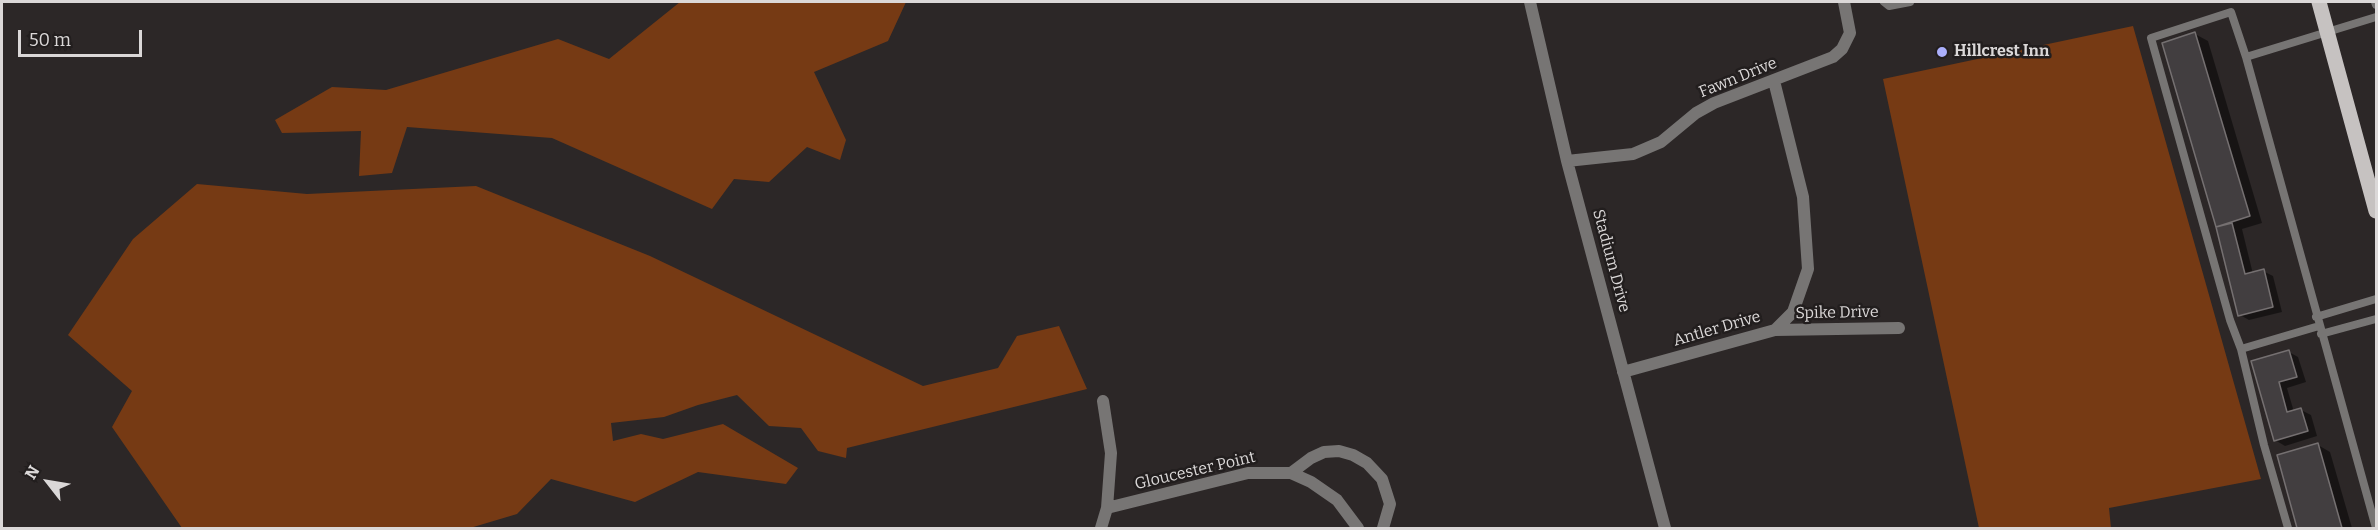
<!DOCTYPE html>
<html>
<head>
<meta charset="utf-8">
<style>
  body { margin:0 }
  #map { position:relative; width:2378px; height:530px; overflow:hidden; background:#2c2727; font-family:Bitter,serif }
  canvas { display:block }
  .frame { position:absolute; inset:0; border:3px solid #dbd8d8; pointer-events:none }
  .north { position:absolute; left:18px; top:452px; width:60px; height:60px; -webkit-text-stroke:4px #221e1e; paint-order:stroke; rotate:301deg; font-size:16px; font-weight:700; line-height:24px; text-align:center; color:#dbd8d8 }
  .north::after { content:''; display:block; margin:auto; width:21px; height:27px; background:#dbd8d8; clip-path:polygon(50% 0,100% 100%,50% 72%,0 100%) }
  .scale { position:absolute; left:18px; top:30px; width:124px; height:27px; box-sizing:border-box; border:3px solid #dbd8d8; border-top:0; padding-left:8px; font-size:18px; line-height:21px; white-space:nowrap; color:#dbd8d8; -webkit-text-stroke:4px #221e1e; paint-order:stroke }
</style>
</head>
<body>
<div id="map">
<canvas width="2378" height="530"></canvas>
<div class="frame"></div>
<div class="north">N</div>
<div class="scale">50 m</div>
</div>
<script>
const context = document.querySelector('canvas').getContext('2d');
context.lineJoin = 'round';
function fill(path, color) {
  context.fillStyle = color;
  context.fill(path, 'evenodd');
}
function toPath(rows) {
  const path = new Path2D();
  for (const r of rows) {
    path.moveTo(r[0], r[1]);
    for (let i = 2; i < r.length; i += 2) path.lineTo(r[i], r[i + 1]);
  }
  return path;
}
function strokePath(path, color, width, dash) {
  context.strokeStyle = color;
  context.lineWidth = width;
  context.lineCap = dash ? 'butt' : 'round';
  context.setLineDash(dash || []);
  context.stroke(path);
}
function drawText(font, color, halo, rows, align = 'center') {
  context.font = font + ' Bitter,serif';
  context.lineWidth = 5;
  context.setLineDash([]);
  context.textBaseline = 'middle';
  context.strokeStyle = halo;
  context.fillStyle = color;
  for (const [text, x, y, turn = 0] of rows) {
    context.save();
    context.translate(x, y);
    context.rotate((+turn || 0) * Math.PI / 180);
    context.textAlign = isNaN(turn) ? turn : align;
    if (halo) context.strokeText(text, 0, 0);
    context.fillText(text, 0, 0);
    context.restore();
  }
}
fill(toPath([
  [680,2,906,2,888,41,814,72,846,140,840,160,807,147,769,182,734,179,712,209,552,138,407,127,392,173,359,176,361,131,282,133,275,120,332,87,386,90,558,39,609,59],
  [2133,26,2261,479,2109,508,2111,528,1979,528,1883,79],
  [197,184,307,194,476,186,650,256,923,386,998,368,1017,336,1059,326,1087,389,847,448,846,458,818,451,801,428,769,426,737,395,698,405,664,417,611,423,613,441,641,434,663,439,723,424,798,468,786,484,698,472,635,502,551,479,517,514,470,528,182,528,112,427,132,391,68,335,133,239]
]), '#763a14');
fill(toPath([
  [2195,34,2208,41,2262,223,2242,229,2253,274,2263,271,2273,276,2282,312,2249,320,2240,315,2217,225],
  [2289,352,2298,357,2306,382,2287,388,2294,412,2301,410,2311,415,2317,436,2285,446,2275,440,2253,362],
  [2318,445,2330,452,2352,528,2299,528,2279,456]
]), '#0007');
const building = toPath([
  [2195,32,2250,216,2216,227,2162,43,2195,32],
  [2232,223,2245,274,2264,269,2273,307,2238,316,2216,227,2232,223],
  [2289,350,2297,377,2279,382,2287,412,2301,408,2308,431,2274,441,2251,361,2289,350],
  [2318,443,2342,528,2297,528,2277,455,2318,443]
]);
fill(building, '#423e40');
strokePath(building, '#757071', 1.5);
strokePath(toPath([
  [1884,2,1889,6,1910,2],
  [2375,2,2376,5],
  [2316,317,2376,299],
  [2321,334,2376,319],
  [2241,349,2230,320,2151,38,2231,12,2246,57],
  [2288,528,2264,445,2241,349,2319,326],
  [2376,528,2246,57,2376,17]
]), '#777574', 8);
strokePath(toPath([
  [1530,2,1567,161,1665,528],
  [1567,161,1633,154,1661,142,1696,113,1714,103,1833,57,1842,49,1850,33,1844,2],
  [1775,330,1899,328],
  [1623,372,1775,330,1793,312,1808,269,1803,197,1774,81],
  [1291,473,1311,458,1324,452,1339,451,1353,455,1367,463,1382,479,1390,504,1383,528],
  [1107,508,1248,473,1291,473,1311,482,1337,500,1358,528],
  [1101,528,1107,508,1111,453,1103,401]
]), '#777574', 12);
strokePath(toPath([
  [2319,2,2376,211]
]), '#c6c2c1', 15);
for (const [x, y, r, color] of [
  [1942,52,6,"#abaffb"]
]) {
  const dot = new Path2D();
  dot.arc(x, y, r, 0, 2 * Math.PI);
  context.fillStyle = color;
  context.fill(dot);
  strokePath(dot, '#221e1e', 2);
}
drawText('bold 16px', '#dbd8d8', '#221e1e', [
  ["Hillcrest Inn",1954,52]
], 'left');
drawText('16px', '#dbd8d8', '#221e1e', [
  ["Fawn Drive",1738,78,-22],
  ["Stadium Drive",1611,261,75],
  ["Spike Drive",1837,313,-1],
  ["Antler Drive",1717,329,-16],
  ["Gloucester Point",1195,471,-13]
]);
</script>
</body>
</html>
